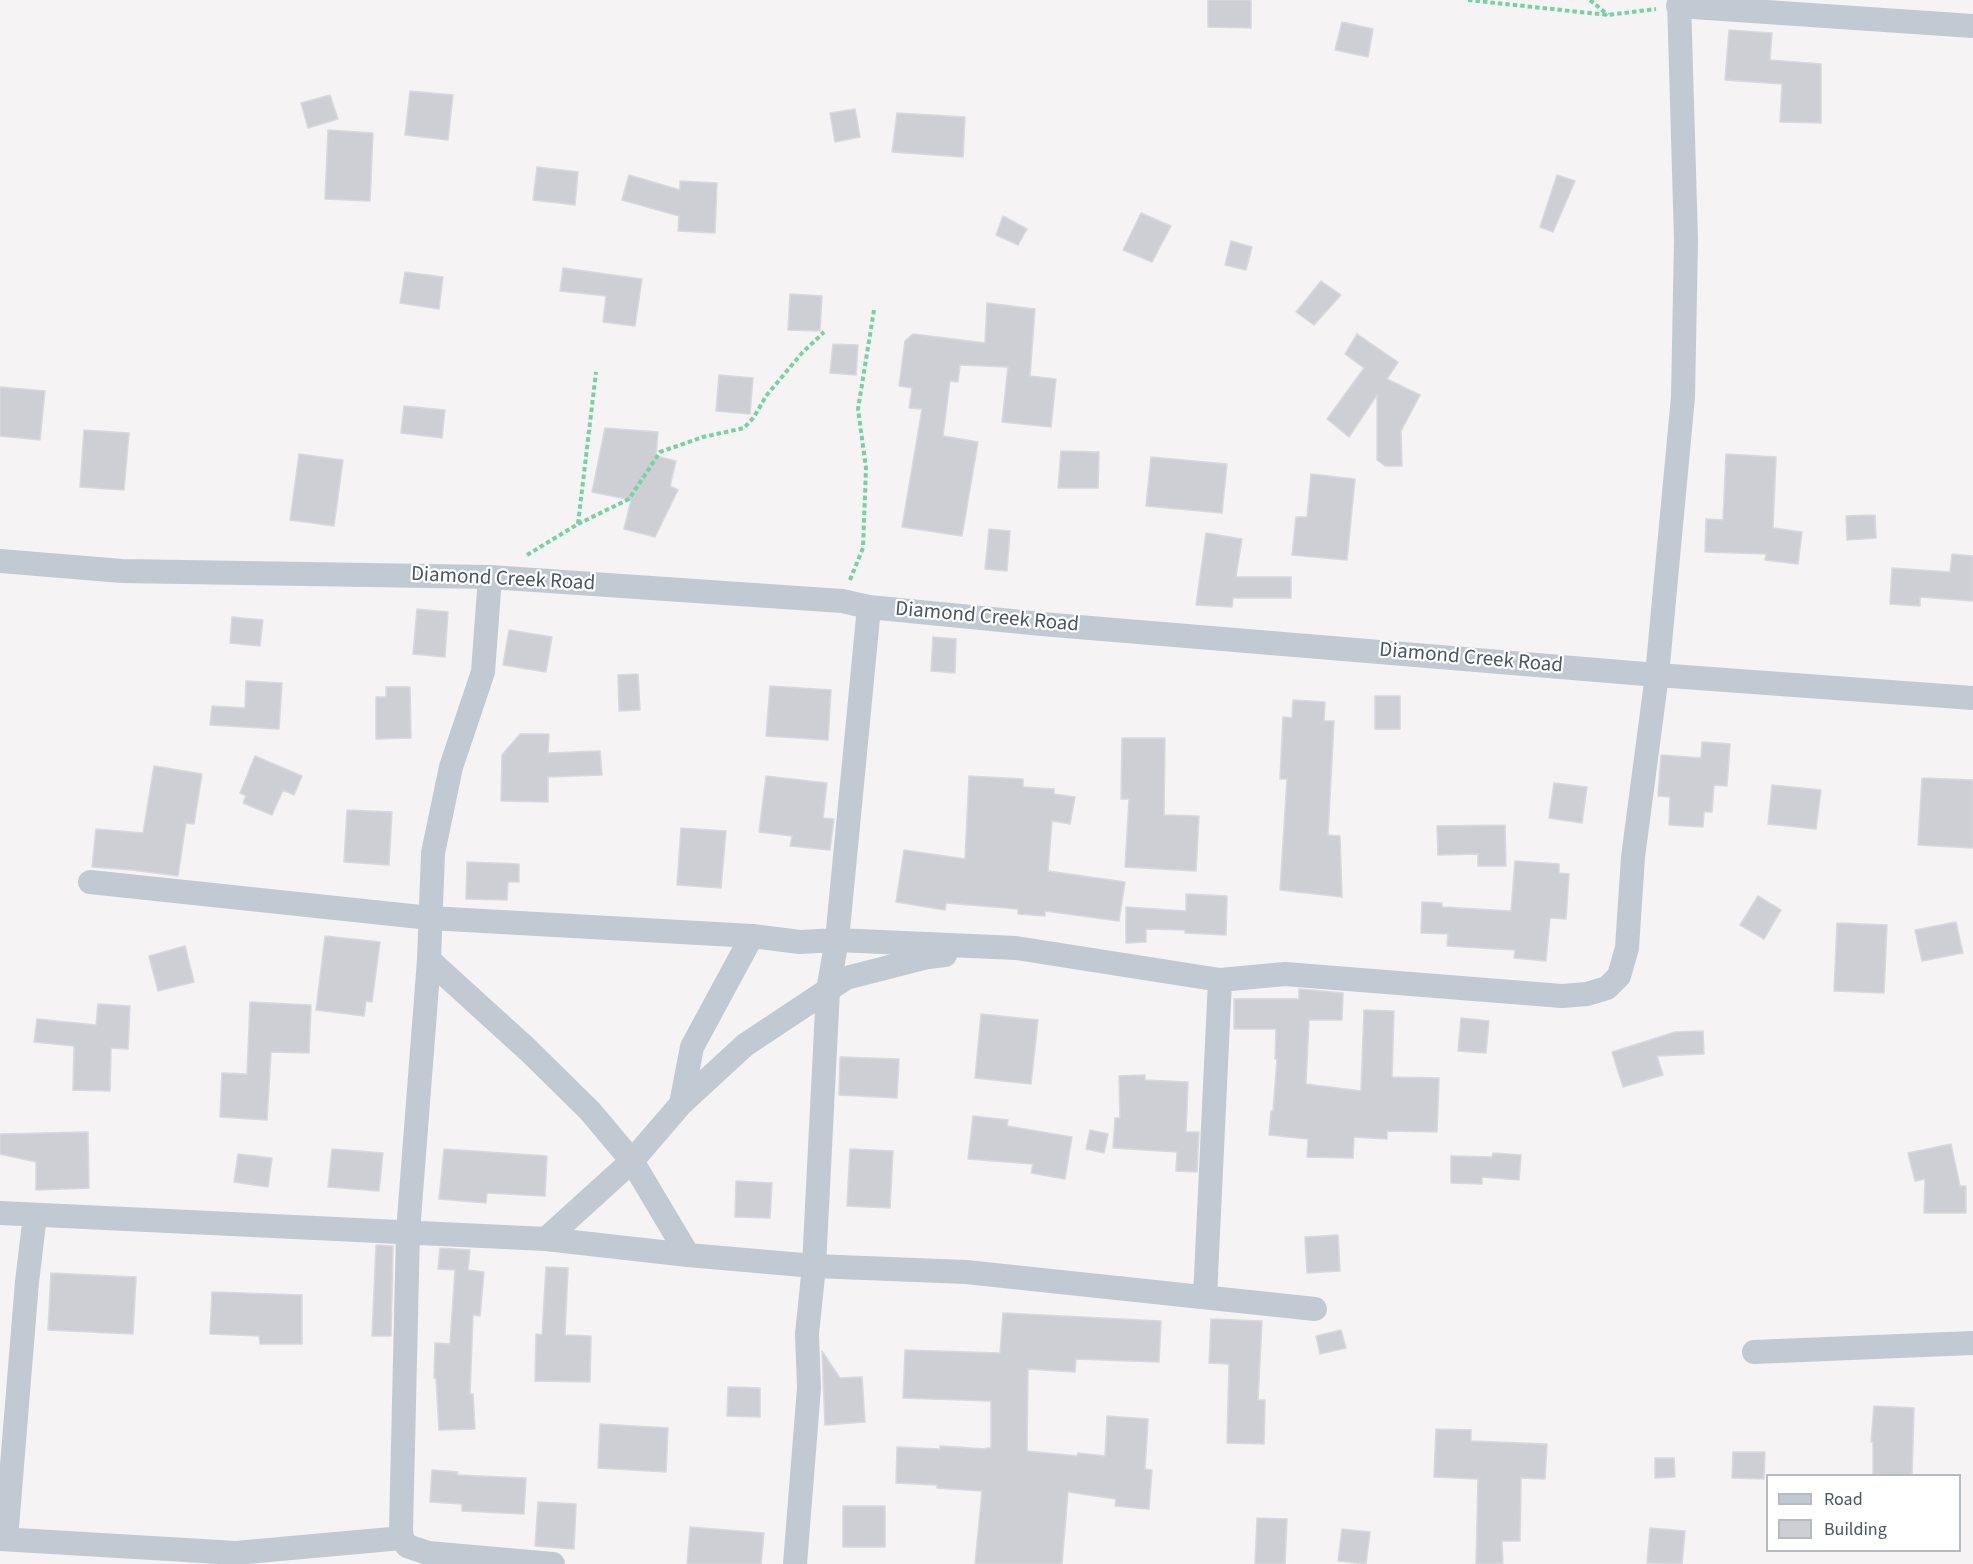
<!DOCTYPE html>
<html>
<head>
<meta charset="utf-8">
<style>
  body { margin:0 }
  #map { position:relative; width:1973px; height:1564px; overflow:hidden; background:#f5f3f3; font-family:"Source Sans 3",sans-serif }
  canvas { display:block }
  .legend { position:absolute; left:1766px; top:1474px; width:195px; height:78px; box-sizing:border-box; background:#fff; border:2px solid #b7bbc0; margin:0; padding:8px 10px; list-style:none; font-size:18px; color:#4a5661 }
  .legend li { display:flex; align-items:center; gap:12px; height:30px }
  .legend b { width:30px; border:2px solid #b7bbc0 }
</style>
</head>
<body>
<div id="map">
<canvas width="1973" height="1564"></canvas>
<ul class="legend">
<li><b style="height:8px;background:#c1cad2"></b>Road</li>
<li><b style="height:16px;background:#cdcfd5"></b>Building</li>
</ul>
</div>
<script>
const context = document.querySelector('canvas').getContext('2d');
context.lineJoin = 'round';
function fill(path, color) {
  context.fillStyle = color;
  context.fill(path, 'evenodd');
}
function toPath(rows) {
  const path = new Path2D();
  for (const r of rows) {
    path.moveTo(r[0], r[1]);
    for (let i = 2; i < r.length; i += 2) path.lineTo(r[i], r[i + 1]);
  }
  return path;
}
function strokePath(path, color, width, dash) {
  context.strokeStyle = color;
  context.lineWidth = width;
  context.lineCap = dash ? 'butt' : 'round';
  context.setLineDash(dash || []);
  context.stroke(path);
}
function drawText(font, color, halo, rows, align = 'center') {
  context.font = font + ' "Source Sans 3",sans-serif';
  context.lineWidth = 4.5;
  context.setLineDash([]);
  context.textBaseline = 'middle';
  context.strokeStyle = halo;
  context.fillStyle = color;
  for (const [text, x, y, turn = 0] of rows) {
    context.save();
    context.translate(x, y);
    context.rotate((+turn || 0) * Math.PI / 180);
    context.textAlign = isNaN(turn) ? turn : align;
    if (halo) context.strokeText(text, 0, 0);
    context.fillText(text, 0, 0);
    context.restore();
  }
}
const building = toPath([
  [1208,0,1251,0,1251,28,1208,27,1208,0],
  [1342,22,1373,29,1368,57,1335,50,1342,22],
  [1729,30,1772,33,1770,60,1821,64,1821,123,1780,122,1782,84,1725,80,1729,30],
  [410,91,453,95,448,140,405,135,410,91],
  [330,95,338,119,308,128,301,103,330,95],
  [855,109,860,137,835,142,830,113,855,109],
  [897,113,965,117,963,157,892,152,897,113],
  [328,130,373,133,370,201,325,199,328,130],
  [537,167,578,172,575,205,533,200,537,167],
  [629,175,680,190,680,181,717,183,715,233,678,231,679,216,622,200,629,175],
  [1557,175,1575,181,1553,232,1540,227,1557,175],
  [1141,213,1171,226,1152,262,1123,250,1141,213],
  [1003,216,1027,229,1018,245,996,235,1003,216],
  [1231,241,1252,247,1246,270,1225,265,1231,241],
  [563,268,642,279,635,326,603,322,606,296,560,291,563,268],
  [405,272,443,277,439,309,400,303,405,272],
  [1321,281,1341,295,1314,325,1296,312,1321,281],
  [790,294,822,296,820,331,788,330,790,294],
  [987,303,1035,309,1030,376,1056,379,1051,427,1002,422,1008,367,960,365,958,382,950,381,943,436,978,442,962,536,902,527,922,409,909,408,912,388,899,386,905,341,913,334,985,343,987,303],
  [1357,334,1398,362,1387,379,1420,395,1401,431,1402,466,1385,466,1377,460,1377,395,1349,437,1327,419,1364,368,1345,354,1357,334],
  [833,344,858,345,856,375,830,373,833,344],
  [719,375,753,378,750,414,716,411,719,375],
  [0,387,45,391,40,440,0,436,0,387],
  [404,406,445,410,442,438,401,433,404,406],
  [605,428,658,432,656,456,676,461,670,486,678,490,655,537,624,529,631,500,592,492,605,428],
  [84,430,129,433,124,490,80,487,84,430],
  [1061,451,1099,452,1098,488,1058,488,1061,451],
  [299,454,343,460,334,526,290,520,299,454],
  [1726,454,1776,457,1773,528,1802,532,1798,564,1765,560,1766,554,1705,552,1706,519,1723,520,1726,454],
  [1151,457,1227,464,1222,513,1146,506,1151,457],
  [1311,474,1355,479,1347,560,1292,555,1296,517,1307,517,1311,474],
  [1875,515,1876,538,1847,540,1846,516,1875,515],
  [989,529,1010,531,1007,571,985,569,989,529],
  [1206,533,1242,539,1236,577,1291,577,1291,598,1233,598,1232,607,1196,605,1206,533],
  [1952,554,1973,556,1973,601,1920,597,1920,606,1890,604,1892,568,1950,572,1952,554],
  [417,609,448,612,445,657,413,654,417,609],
  [232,617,263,620,260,646,230,643,232,617],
  [509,630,552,637,546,672,503,665,509,630],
  [933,637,956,639,955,673,931,671,933,637],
  [638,674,640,710,619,711,618,675,638,674],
  [246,681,282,683,279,729,210,725,212,706,245,708,246,681],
  [770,686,831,690,828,740,766,736,770,686],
  [386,687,410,687,411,738,376,739,376,697,386,697,386,687],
  [1375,696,1400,696,1400,729,1375,729,1375,696],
  [1293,700,1325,702,1324,721,1334,721,1328,835,1340,836,1342,897,1280,890,1287,779,1280,779,1283,717,1292,718,1293,700],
  [520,734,549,734,548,753,600,751,602,775,548,777,548,802,501,801,502,755,520,734],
  [1122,738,1165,738,1164,815,1199,816,1196,871,1125,867,1129,799,1121,799,1122,738],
  [1702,742,1730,744,1727,786,1714,785,1712,812,1704,812,1703,827,1669,825,1670,797,1658,796,1661,755,1701,758,1702,742],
  [255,756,302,776,294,795,283,790,272,815,243,803,246,796,240,793,255,756],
  [154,766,202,774,194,824,186,823,178,876,132,870,92,867,96,829,143,833,154,766],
  [766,776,827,783,823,818,834,819,830,850,790,846,792,836,759,832,766,776],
  [969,776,1023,779,1023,787,1054,789,1054,794,1075,797,1070,824,1052,821,1048,871,1125,882,1119,921,1045,911,1045,916,1018,914,1018,909,946,903,945,910,896,902,904,850,965,859,969,776],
  [1922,778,1973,780,1973,848,1918,845,1922,778],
  [1554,783,1587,787,1582,823,1549,818,1554,783],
  [1772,785,1821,790,1816,829,1768,824,1772,785],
  [347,810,392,812,389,865,344,862,347,810],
  [1505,825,1506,866,1478,866,1478,854,1438,855,1437,826,1505,825],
  [681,828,726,831,721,888,677,885,681,828],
  [1515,861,1559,864,1559,873,1569,874,1566,919,1550,918,1546,961,1514,958,1515,950,1447,946,1448,934,1421,933,1422,902,1442,903,1442,907,1511,911,1515,861],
  [467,862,519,864,519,882,508,882,507,900,466,899,467,862],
  [1186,894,1227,896,1226,935,1185,933,1185,930,1146,929,1146,942,1126,943,1126,907,1186,911,1186,894],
  [1758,896,1781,910,1764,939,1740,925,1758,896],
  [1956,922,1963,953,1922,961,1915,930,1956,922],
  [1837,923,1887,925,1884,993,1834,991,1837,923],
  [325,936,380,942,372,1002,366,1001,364,1016,316,1010,325,936],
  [185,946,194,982,158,991,149,956,185,946],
  [1299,989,1343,993,1342,1020,1309,1020,1306,1084,1361,1091,1364,1010,1394,1011,1392,1077,1439,1078,1437,1132,1387,1131,1387,1139,1354,1137,1353,1158,1307,1157,1308,1139,1269,1135,1271,1111,1273,1111,1277,1059,1275,1059,1276,1029,1234,1029,1234,999,1299,999,1299,989],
  [250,1002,311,1005,309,1053,271,1052,267,1120,220,1117,222,1073,247,1074,250,1002],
  [98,1004,130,1006,128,1049,111,1048,110,1091,73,1090,74,1046,34,1042,37,1019,96,1025,98,1004],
  [981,1014,1038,1020,1031,1084,975,1078,981,1014],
  [1461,1018,1489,1021,1486,1053,1458,1051,1461,1018],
  [1703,1031,1704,1054,1657,1056,1663,1075,1623,1087,1612,1052,1675,1032,1703,1031],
  [840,1057,899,1059,897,1098,839,1095,840,1057],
  [1145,1075,1145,1080,1188,1082,1186,1132,1199,1132,1197,1172,1176,1171,1177,1152,1113,1148,1115,1118,1120,1118,1119,1076,1145,1075],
  [973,1116,1008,1120,1007,1126,1072,1137,1065,1179,1031,1173,1033,1164,968,1159,973,1116],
  [1090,1130,1108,1134,1104,1153,1086,1149,1090,1130],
  [88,1132,89,1188,36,1190,36,1162,0,1154,0,1134,88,1132],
  [1951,1144,1960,1186,1966,1186,1966,1213,1924,1213,1925,1179,1915,1181,1908,1153,1951,1144],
  [332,1149,383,1153,379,1191,328,1187,332,1149],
  [444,1149,547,1156,545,1196,487,1193,486,1203,439,1199,444,1149],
  [850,1149,893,1151,890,1208,847,1206,850,1149],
  [1493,1153,1521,1155,1519,1180,1482,1177,1482,1184,1451,1183,1451,1156,1492,1157,1493,1153],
  [238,1154,272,1158,268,1187,234,1182,238,1154],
  [736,1181,772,1183,770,1218,735,1217,736,1181],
  [1338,1235,1340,1271,1307,1273,1305,1237,1338,1235],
  [376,1245,393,1246,391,1336,372,1336,376,1245],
  [440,1248,470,1250,468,1270,484,1272,480,1316,473,1315,470,1394,473,1394,475,1429,439,1430,436,1378,434,1378,435,1343,450,1344,455,1270,438,1269,440,1248],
  [546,1267,568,1268,565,1335,591,1336,590,1382,535,1381,536,1334,542,1335,546,1267],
  [51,1273,136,1277,133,1334,48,1330,51,1273],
  [212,1292,302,1295,302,1344,260,1344,259,1336,210,1334,212,1292],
  [1003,1313,1161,1321,1159,1362,1076,1359,1075,1372,1028,1369,1027,1451,1077,1456,1078,1453,1105,1456,1107,1416,1148,1419,1145,1469,1152,1470,1149,1509,1115,1506,1116,1499,1068,1492,1062,1564,975,1564,982,1491,937,1488,937,1485,896,1483,897,1447,940,1449,940,1446,986,1449,986,1448,991,1448,991,1401,903,1398,905,1350,1000,1353,1003,1313],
  [1211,1319,1262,1321,1258,1400,1265,1400,1264,1444,1227,1443,1229,1364,1209,1363,1211,1319],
  [1341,1330,1346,1348,1320,1354,1316,1336,1341,1330],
  [822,1351,840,1378,862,1377,865,1422,825,1425,822,1351],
  [728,1387,760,1388,760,1417,727,1416,728,1387],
  [1874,1406,1914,1408,1912,1476,1873,1476,1873,1442,1871,1442,1874,1406],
  [600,1424,668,1428,666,1472,598,1468,600,1424],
  [1436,1429,1471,1430,1471,1441,1547,1444,1545,1479,1521,1478,1520,1541,1502,1541,1503,1564,1476,1564,1478,1479,1434,1477,1436,1429],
  [1733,1452,1765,1452,1764,1479,1732,1478,1733,1452],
  [1655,1458,1674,1458,1675,1477,1655,1478,1655,1458],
  [432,1470,458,1472,457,1475,526,1478,524,1514,462,1511,462,1504,430,1502,432,1470],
  [538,1502,576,1504,574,1549,535,1546,538,1502],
  [843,1506,885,1506,885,1547,843,1547,843,1506],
  [1257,1518,1287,1519,1285,1564,1255,1564,1257,1518],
  [690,1527,764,1533,761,1564,687,1564,690,1527],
  [1650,1528,1685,1531,1682,1564,1647,1563,1650,1528],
  [1342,1529,1370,1532,1366,1564,1338,1561,1342,1529]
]);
fill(building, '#cdcfd5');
strokePath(building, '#d7d9de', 1.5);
strokePath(toPath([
  [1468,0,1608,15,1656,9],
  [1590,0,1608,15],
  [578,524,629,499,660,452,703,437,744,428,754,417,766,396,802,353,824,332],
  [527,555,578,524,596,372],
  [850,580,863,548,866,468,858,409,874,310]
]), '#7ad0a6', 4, [4.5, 3]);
strokePath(toPath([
  [1678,6,1973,26],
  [0,561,122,571,490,577,842,601,869,607,1042,624,1657,675,1973,698],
  [490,577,483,672,451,767,433,853,429,960,408,1232,401,1530,402,1538,407,1546,428,1553,553,1564],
  [869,607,837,940,828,990,814,1266,966,1272,1315,1309],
  [90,882,430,918,752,936,800,942,837,940,1016,948,1220,980,1285,974,1562,996,1587,994,1607,988,1619,976,1627,948,1633,857,1657,675,1683,397,1686,240,1679,0],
  [429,960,528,1050,590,1111,632,1161,688,1255],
  [681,1104,692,1047,752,936],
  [0,1213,546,1239,688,1255,814,1266,807,1334,809,1388,795,1564],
  [546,1239,632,1161,681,1104,745,1045,846,978,928,957,945,955],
  [1205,1297,1220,980],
  [1754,1352,1973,1343],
  [0,1539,236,1553,402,1538],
  [6,1539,27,1282,35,1215]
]), '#c1cad2', 24);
drawText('21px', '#4a5661', '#fff', [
  ["Diamond Creek Road",503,580,3],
  ["Diamond Creek Road",987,618,5],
  ["Diamond Creek Road",1471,659,5]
]);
</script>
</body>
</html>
